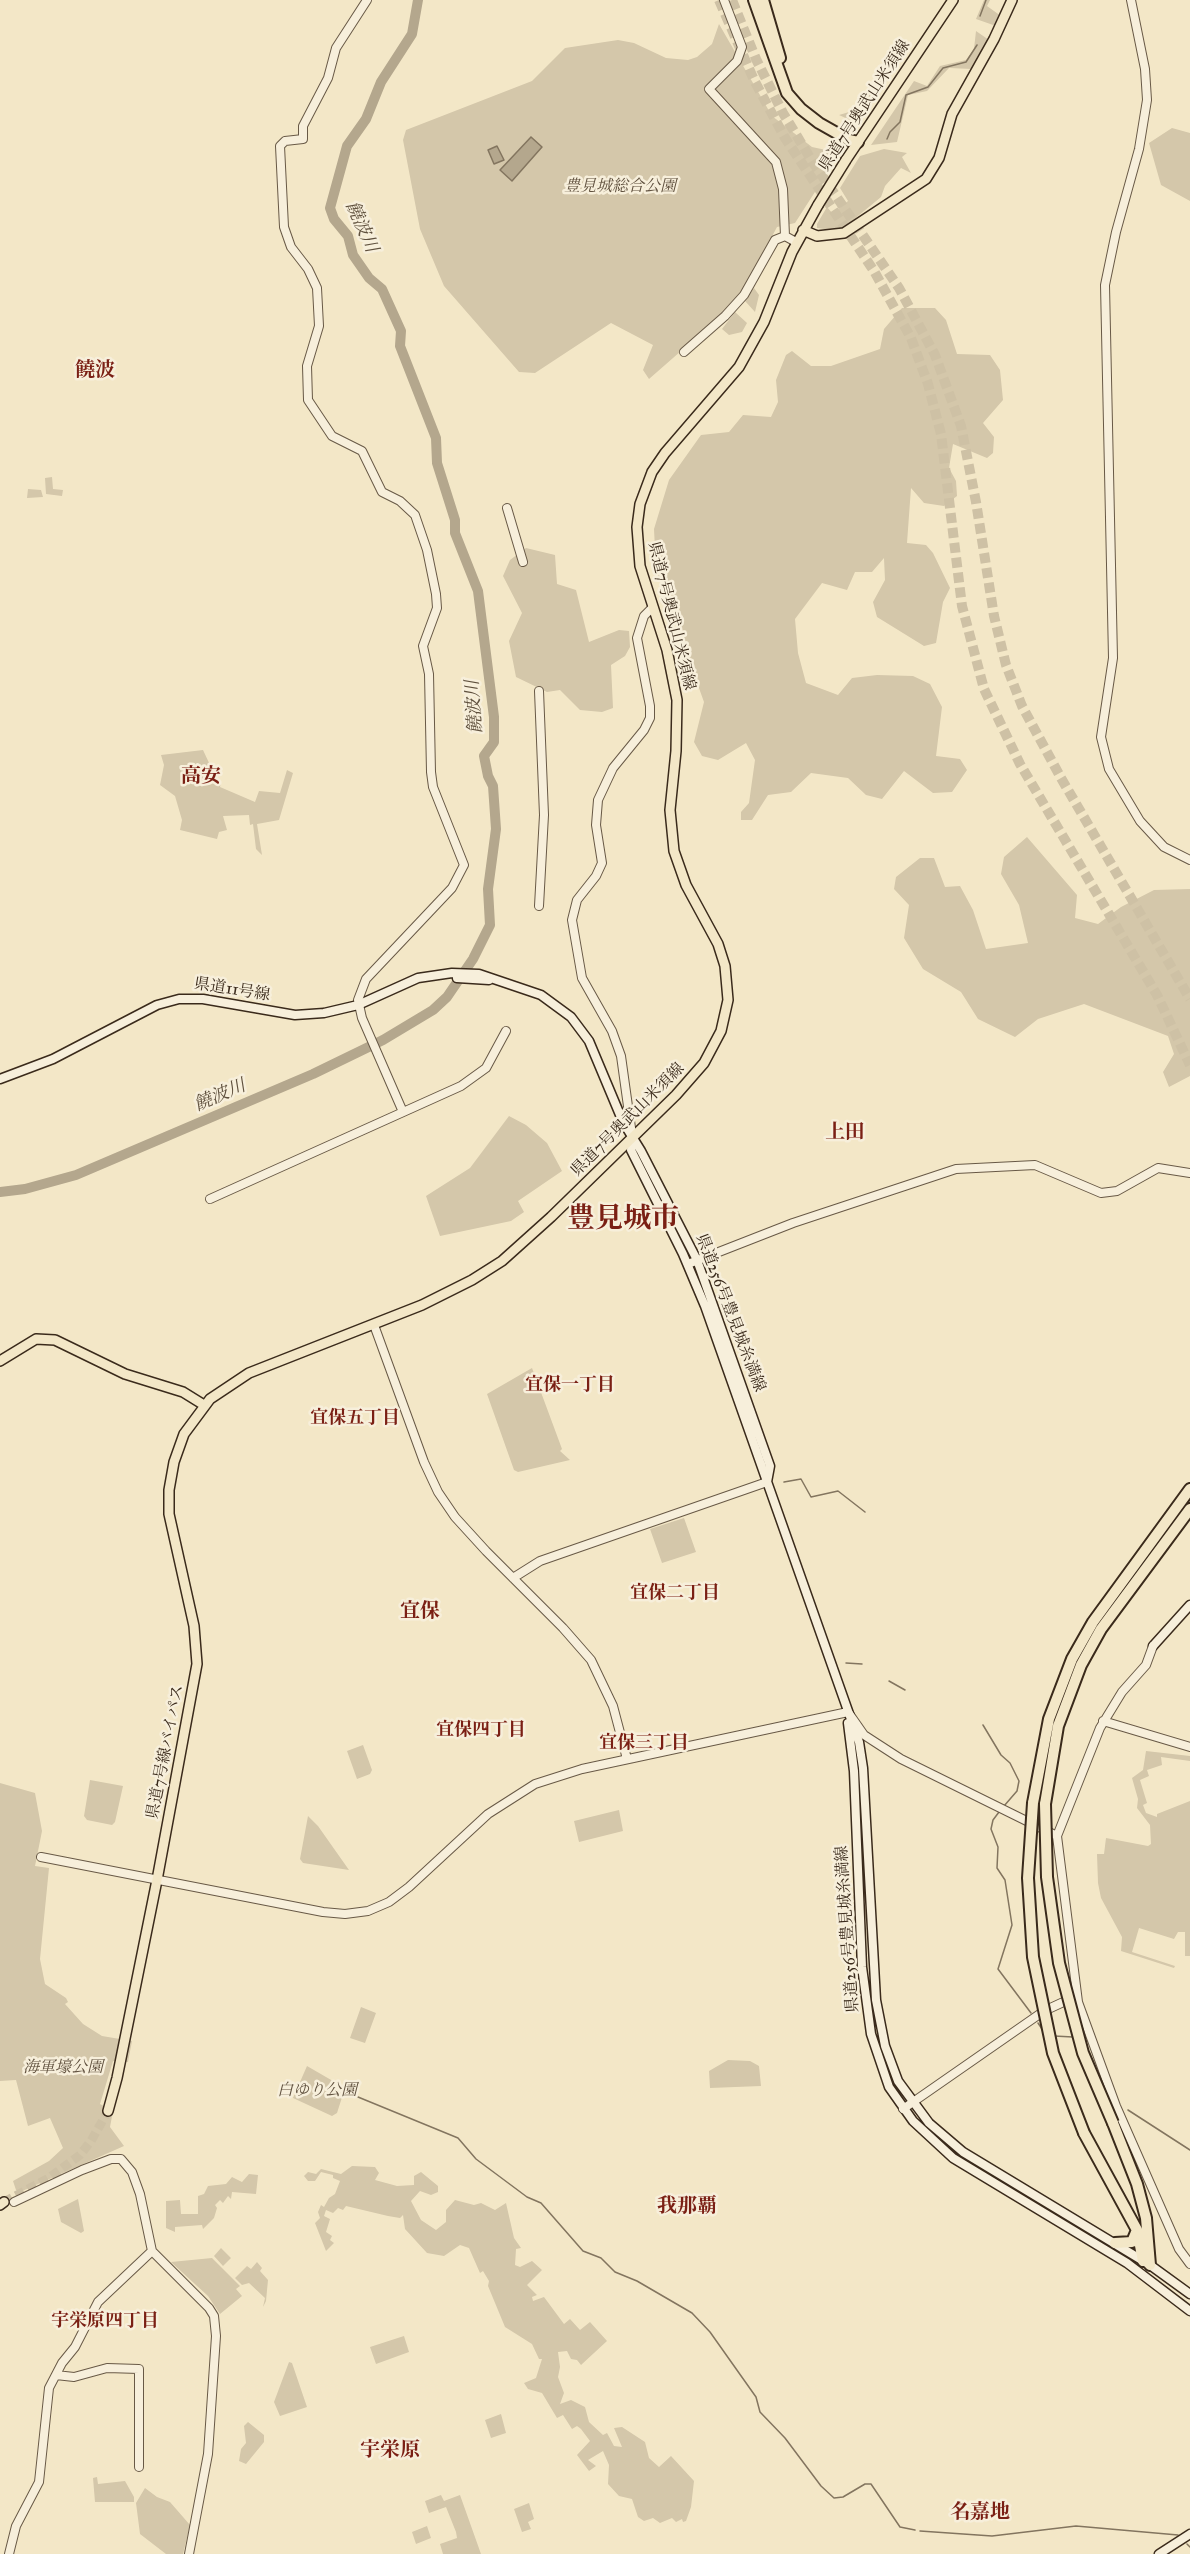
<!DOCTYPE html>
<html>
<head>
<meta charset="utf-8">
<style>
  body { margin:0 }
  canvas { display:block; background:#f3e7c7 }
</style>
</head>
<body>
<canvas width="1190" height="2554"></canvas>
<script>
const context = document.querySelector('canvas').getContext('2d');
context.lineJoin = 'round';
function fill(path, color) {
  context.fillStyle = color;
  context.fill(path, 'evenodd');
}
function toPath(rows) {
  const path = new Path2D();
  for (const r of rows) {
    path.moveTo(r[0], r[1]);
    for (let i = 2; i < r.length; i += 2) path.lineTo(r[i], r[i + 1]);
  }
  return path;
}
function strokePath(path, color, width, dash) {
  context.strokeStyle = color;
  context.lineWidth = width;
  context.lineCap = dash ? 'butt' : 'round';
  context.setLineDash(dash || []);
  context.stroke(path);
}
function drawText(font, color, halo, rows, align = 'center') {
  context.font = font + ' "IM FELL Great Primer","Noto Serif JP",serif';
  context.lineWidth = 5;
  context.setLineDash([]);
  context.textBaseline = 'middle';
  context.strokeStyle = halo;
  context.fillStyle = color;
  for (const [text, x, y, turn = 0] of rows) {
    context.save();
    context.translate(x, y);
    context.rotate((+turn || 0) * Math.PI / 180);
    context.textAlign = isNaN(turn) ? turn : align;
    if (halo) context.strokeText(text, 0, 0);
    context.fillText(text, 0, 0);
    context.restore();
  }
}
fill(toPath([
  [984,0,990,0,987,6,1001,16,996,26,976,19],
  [719,24,772,116,812,147,840,153,795,223,777,227,742,293,713,323,649,379,643,370,653,345,611,323,535,373,519,372,444,286,420,229,403,140,406,130,532,81,565,48,618,40,634,43,666,58,688,60,697,57,712,44],
  [976,31,989,40,972,69,949,68,927,91,908,95,897,142,871,145,914,81,927,86,940,66,966,60,974,49],
  [895,58,899,61,860,120,850,120,839,115,856,110],
  [1172,128,1190,133,1190,201,1161,185,1149,143],
  [884,149,907,153,902,157,911,173,901,168,885,186,881,197,847,225,831,230,817,228,817,224,827,207,833,214,848,201,840,188,860,156],
  [754,288,759,295,755,312,745,301],
  [902,308,935,308,946,320,957,354,990,355,1000,370,1003,400,983,423,994,437,993,453,987,458,953,444,949,468,956,481,957,496,944,506,924,503,911,488,907,543,926,545,933,553,950,588,943,602,936,643,924,646,877,617,873,602,885,580,884,558,872,572,855,572,847,590,822,583,795,619,798,653,806,683,838,695,852,678,877,675,913,676,930,684,942,707,936,756,960,759,967,770,952,792,933,793,904,771,882,799,866,795,848,778,811,773,791,792,768,795,752,820,741,820,741,812,749,803,755,760,746,743,718,760,702,756,694,742,704,702,656,569,654,529,669,480,701,435,729,432,743,415,771,417,778,402,776,380,786,355,792,351,811,366,831,366,880,349,884,329],
  [735,312,747,323,742,332,729,335,722,329],
  [52,477,53,489,63,490,62,496,46,494,45,478],
  [28,489,41,490,43,497,27,498],
  [526,548,555,555,557,584,576,590,589,642,619,630,629,631,630,647,625,656,611,665,613,708,602,712,580,710,560,690,547,692,516,677,509,641,522,613,503,576,510,560],
  [203,750,210,765,218,770,215,780,221,782,220,787,255,802,259,791,280,793,287,770,293,773,279,820,257,824,262,855,256,849,253,824,250,825,249,815,223,816,227,830,219,832,217,839,180,830,182,820,175,796,160,785,164,765,161,755],
  [1027,837,1077,895,1075,918,1098,924,1121,907,1154,890,1190,889,1190,1076,1169,1087,1163,1072,1174,1054,1168,1036,1084,1004,1038,1019,1015,1037,978,1019,961,992,923,969,904,938,909,905,894,889,896,877,920,858,934,858,945,887,960,886,973,910,986,949,1028,943,1019,905,1001,874,1004,857],
  [509,1116,526,1125,547,1143,562,1171,518,1201,524,1212,511,1221,440,1236,426,1196,470,1168],
  [532,1368,562,1449,560,1451,570,1460,518,1472,514,1470,487,1394],
  [684,1518,696,1552,662,1563,650,1529],
  [363,1745,372,1770,370,1774,357,1779,347,1751],
  [1146,1751,1190,1756,1190,1761,1161,1757,1162,1765,1147,1770,1149,1776,1140,1780,1147,1803,1143,1805,1146,1813,1157,1817,1157,1814,1190,1801,1190,1956,1185,1956,1185,1932,1178,1932,1174,1939,1139,1928,1132,1952,1175,1966,1174,1968,1121,1951,1122,1937,1101,1898,1098,1883,1097,1854,1104,1854,1106,1838,1148,1846,1151,1844,1150,1825,1137,1808,1138,1799,1132,1778,1143,1770],
  [90,1780,123,1786,115,1822,112,1825,87,1820,84,1816],
  [0,1783,35,1793,42,1831,35,1866,49,1868,40,1959,45,1984,66,1998,68,2002,65,2004,83,2024,102,2036,132,2041,128,2062,113,2061,100,2104,113,2111,110,2127,124,2146,20,2192,16,2190,13,2181,49,2161,63,2148,50,2118,28,2126,16,2080,0,2081],
  [619,1810,623,1831,579,1842,574,1821],
  [308,1816,318,1826,349,1870,303,1863,300,1859],
  [361,2007,376,2013,365,2043,350,2038],
  [728,2060,750,2061,759,2066,761,2086,710,2088,709,2071],
  [307,2066,345,2088,337,2113,332,2116,293,2098],
  [352,2166,375,2167,379,2173,375,2180,397,2186,414,2185,414,2176,421,2172,438,2186,438,2192,431,2195,420,2191,411,2201,421,2220,436,2230,446,2222,446,2210,455,2200,474,2205,481,2203,495,2210,506,2203,514,2238,521,2248,516,2249,515,2265,520,2267,532,2261,542,2270,527,2285,537,2295,532,2297,533,2301,544,2297,564,2324,570,2319,580,2330,590,2322,607,2341,581,2365,577,2360,571,2359,567,2351,558,2352,560,2367,558,2377,564,2393,560,2404,571,2400,585,2407,589,2422,603,2435,607,2433,614,2446,622,2447,614,2428,622,2427,645,2442,649,2458,659,2467,671,2456,694,2481,691,2507,686,2521,683,2522,682,2519,676,2522,672,2518,660,2523,653,2518,644,2521,638,2517,632,2499,619,2496,608,2484,609,2465,603,2451,588,2460,596,2466,589,2471,577,2455,590,2441,581,2429,577,2426,572,2429,563,2415,557,2418,542,2393,528,2389,524,2383,536,2378,542,2359,539,2359,532,2344,505,2327,488,2286,489,2281,483,2271,480,2273,469,2248,460,2245,444,2256,427,2253,405,2229,403,2215,400,2218,388,2216,346,2206,343,2210,338,2208,333,2213,326,2210,324,2216,330,2219,326,2232,332,2236,330,2240,334,2243,326,2251,315,2223,320,2218,318,2212,321,2205,324,2207,329,2198,335,2194,340,2181,333,2178,333,2175,321,2172,315,2181,308,2181,304,2176,308,2172,316,2174,321,2169,341,2174],
  [249,2174,258,2175,256,2194,232,2192,231,2199,228,2196,223,2203,220,2200,215,2205,217,2208,214,2218,203,2229,202,2225,175,2227,175,2232,166,2228,166,2201,180,2200,181,2214,198,2214,198,2196,204,2194,208,2186,226,2184,232,2177,242,2182],
  [78,2199,84,2231,81,2233,61,2222,58,2209],
  [221,2248,231,2258,223,2266,214,2256],
  [212,2258,240,2286,236,2289,242,2296,220,2314,208,2296,171,2262],
  [257,2262,262,2268,260,2271,268,2280,266,2301,263,2307,265,2298,249,2283,242,2285,235,2278,247,2266,251,2269],
  [404,2336,409,2352,376,2364,370,2347],
  [289,2362,292,2363,307,2407,280,2416,274,2402],
  [501,2414,506,2433,491,2438,485,2420],
  [248,2422,264,2435,264,2442,246,2464,239,2461,241,2449,246,2443,244,2426],
  [97,2477,98,2484,125,2481,134,2497,134,2502,95,2502,93,2478],
  [145,2488,157,2497,170,2502,190,2525,183,2554,166,2554,140,2534,136,2503],
  [441,2495,444,2501,460,2495,481,2554,443,2554,440,2544,457,2538,456,2532,446,2507,429,2513,425,2501],
  [529,2503,534,2519,528,2522,531,2529,522,2532,514,2509],
  [427,2526,431,2538,416,2544,412,2532]
]), '#d4c7aa');
const water = toPath([
  [531,137,542,147,512,181,500,170,531,137],
  [497,146,504,160,494,164,488,150,497,146]
]);
fill(water, '#b4a78d');
strokePath(water, '#83755f', 1.5);
strokePath(toPath([
  [980,16,986,0],
  [887,139,890,132,900,122,906,95,928,87,943,68,966,62,977,45],
  [784,1482,801,1479,811,1497,838,1491,865,1512],
  [846,1663,862,1664],
  [889,1681,905,1690],
  [983,1725,1001,1755,1010,1763,1019,1781,1017,1791,1004,1806],
  [999,1812,993,1820,991,1829,998,1847,997,1868,1005,1880,1012,1925,998,1969,1031,2013],
  [1038,2023,1044,2032],
  [1054,2036,1073,2037],
  [358,2097,458,2138,476,2159,527,2197,541,2203,583,2251,601,2258,615,2272,637,2281,692,2313,710,2332,756,2397,760,2412,785,2438,821,2486,834,2498,843,2497,865,2484,871,2484,900,2527,915,2530],
  [1128,2110,1190,2150],
  [920,2531,992,2536,1076,2526,1178,2535],
  [1187,2544,1190,2547]
]), '#83755f', 1.5);
strokePath(toPath([
  [0,1192,25,1189,76,1175,313,1074,383,1040,433,1010,447,997,473,959,490,925,488,889,496,829,493,786,488,776,484,756,494,742,494,717,478,591,455,533,455,520,437,463,436,438,400,346,401,331,382,289,369,278,353,255,348,236,334,219,330,208,347,146,366,119,381,82,412,34,418,0]
]), '#b4a78d', 10);
strokePath(toPath([
  [4,2202,49,2178,80,2155,91,2141,108,2111]
]), '#cec1a5', 9, [9, 4.5]);
strokePath(toPath([
  [719,0,754,80,785,138,874,271,911,338,928,384,941,434,962,606,984,689,1020,764,1157,995,1190,1065],
  [732,0,756,59,783,113,812,161,899,288,935,355,961,426,976,502,994,616,1006,665,1022,706,1061,778,1190,999]
]), '#cec1a5', 10, [10, 5]);
const tertiary = toPath([
  [367,0,336,48,328,78,303,126,303,139,285,141,280,146,284,227,291,247,308,269,317,288,319,326,307,366,308,400,332,436,362,451,382,492,400,501,415,515,427,550,436,594,437,608,423,646,429,674,431,772,433,787,464,865,452,888,366,979,358,1000,362,1018,403,1112],
  [724,0,742,47,737,61,709,89,776,162,783,189,785,236],
  [1131,0,1145,69,1147,100,1139,149,1116,232,1105,285,1113,658,1101,737,1109,769,1140,821,1164,847,1190,860],
  [684,352,725,316,744,295,775,240,785,236,796,242],
  [507,508,523,562],
  [539,691,544,815,539,906],
  [632,1135,621,1056,612,1031,582,978,572,920,577,900,596,876,602,863,596,825,598,800,613,768,644,730,650,718,650,706,637,638,644,616,653,607],
  [210,1199,461,1086,486,1068,506,1031],
  [688,1264,793,1223,956,1169,1035,1165,1101,1193,1117,1191,1158,1168,1190,1173],
  [374,1325,424,1462,438,1492,455,1517,486,1551,563,1628,591,1660,613,1706,627,1759],
  [513,1578,540,1561,767,1482],
  [1153,1646,1146,1665,1122,1692,1100,1728,1057,1836,1078,2002,1116,2106,1179,2249,1190,2264],
  [1103,1721,1190,1747],
  [41,1857,323,1912,345,1914,368,1911,389,1902,409,1887,488,1814,535,1784,582,1769,848,1712,864,1735,901,1759,1057,1836],
  [903,2109,1044,2011,1072,1998],
  [14,2202,82,2170,111,2159,121,2159,132,2172,140,2194,152,2251,209,2308,214,2316,216,2336,208,2454,189,2554],
  [56,2375,74,2377,107,2368,139,2369,139,2467],
  [9,2554,16,2526,39,2482,49,2388,62,2363,75,2347,98,2302,152,2251]
]);
const secondary = toPath([
  [457,978,489,980],
  [0,1079,53,1059,157,1005,179,999,203,999,295,1015,324,1013,358,1005,418,978,452,973,479,974,541,995,571,1017,589,1041,623,1122,641,1151,697,1260,770,1466,767,1482],
  [632,1139,631,1150,683,1254,705,1306,859,1742,863,1768,876,2000,885,2046,898,2081,929,2123,963,2152,1150,2265,1190,2294],
  [1153,1646,1190,1605],
  [848,1723,854,1771,862,1967,871,2034,889,2087,913,2121,953,2158,1127,2263,1190,2311],
  [1159,2554,1190,2534]
]);
const primary = toPath([
  [846,160,953,0],
  [803,230,817,236,844,233,926,179,939,158,952,114,994,39,1012,0],
  [0,1361,36,1339,55,1340,125,1374,183,1392,204,1405],
  [108,2111,117,2078,157,1880,197,1664,194,1626,169,1514,169,1490,174,1462,184,1434,210,1399,249,1373,422,1305,472,1280,502,1261,551,1217,676,1095,704,1063,721,1031,728,1000,725,966,718,944,686,885,674,851,670,810,676,751,677,700,667,650,640,566,637,527,640,504,652,472,665,453,739,367,764,322,792,252,818,205],
  [0,2205,4,2202]
]);
const motorway = toPath([
  [754,0,787,93,801,109,819,123,849,140,858,142],
  [763,0,780,58],
  [1033,1803,1049,1719,1072,1659,1093,1622,1190,1489],
  [1045,1804,1058,1726,1081,1665,1101,1629,1190,1509],
  [1113,2123,1137,2184,1146,2218,1150,2265],
  [1084,2133,1137,2230,1143,2261],
  [1115,2243,1132,2242,1137,2230]
]);
strokePath(tertiary, '#685946', 10);
strokePath(secondary, '#3a2a1b', 11);
strokePath(primary, '#3a2a1b', 12);
strokePath(motorway, '#3a2a1b', 14);
strokePath(tertiary, '#f7efdb', 8);
strokePath(secondary, '#f7efdb', 8);
strokePath(primary, '#f3e7c7', 9);
strokePath(motorway, '#f3e7c7', 10);
const primaryBridge = toPath([
  [818,205,846,160]
]);
const motorwayBridge = toPath([
  [1033,1803,1028,1878,1033,1957,1053,2053,1084,2133],
  [1045,1804,1047,1877,1059,1963,1083,2053,1113,2123]
]);
strokePath(primaryBridge, '#3a2a1b', 12, []);
strokePath(motorwayBridge, '#3a2a1b', 14, []);
strokePath(primaryBridge, '#f3e7c7', 9);
strokePath(motorwayBridge, '#f3e7c7', 10);
drawText('16px', '#3a2a1b', '#f7efdb', [
  ["県道7号奥武山米須線",865,106,-57],
  ["県道7号奥武山米須線",671,616,76],
  ["県道11号線",232,990,9],
  ["県道7号奥武山米須線",628,1120,-45],
  ["県道256号豊見城糸満線",730,1313,69],
  ["県道7号線バイパス",166,1752,-79],
  ["県道256号豊見城糸満線",848,1929,-94]
]);
drawText('italic 16px', '#60513f', '#f7efdb', [
  ["豊見城総合公園",620,187],
  ["海軍壕公園",63,2068],
  ["白ゆり公園",317,2091]
]);
drawText('italic 18px', '#5f503d', '#f7efdb', [
  ["饒波川",361,227,66],
  ["饒波川",475,707,-94],
  ["饒波川",220,1096,-23]
]);
drawText('bold 18px', '#7a1f14', '#f7efdb', [
  ["宜保一丁目",570,1386],
  ["宜保五丁目",355,1419],
  ["宜保二丁目",675,1594],
  ["宜保四丁目",481,1731],
  ["宜保三丁目",644,1744],
  ["宇栄原四丁目",105,2322]
]);
drawText('bold 20px', '#7a1f14', '#f7efdb', [
  ["饒波",95,371],
  ["高安",201,777],
  ["上田",845,1133],
  ["宜保",420,1612],
  ["我那覇",687,2207],
  ["宇栄原",390,2451],
  ["名嘉地",980,2513]
]);
drawText('bold 28px', '#7a1f14', '#f7efdb', [
  ["豊見城市",623,1220]
]);
</script>
</body>
</html>
